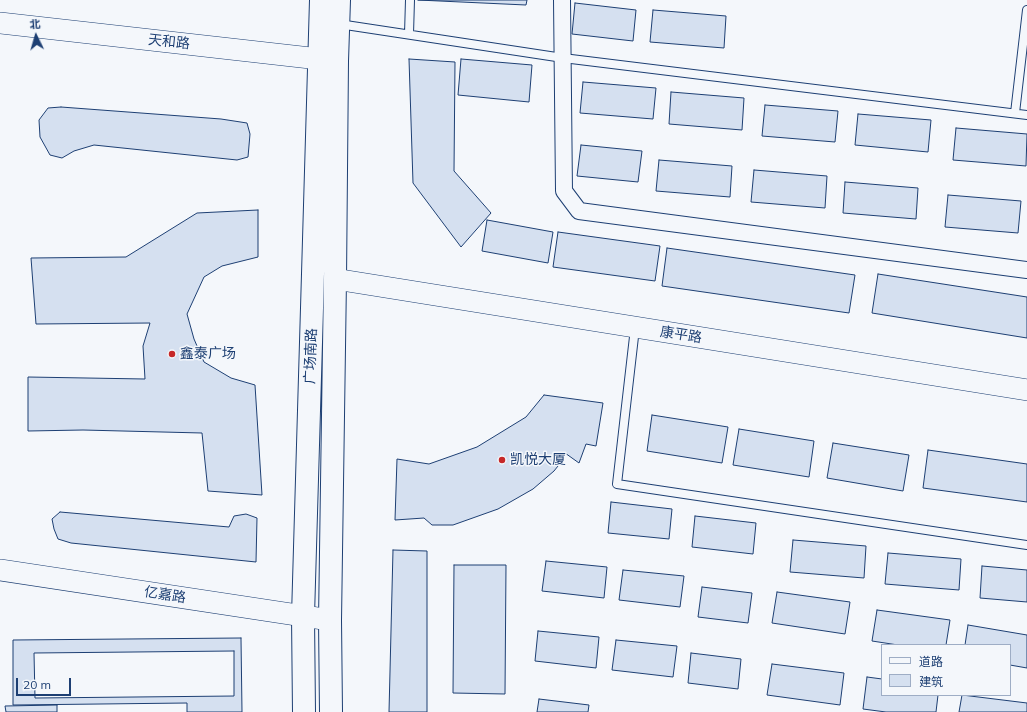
<!DOCTYPE html>
<html>
<head>
<meta charset="utf-8">
<style>
  body { margin:0 }
  #map { position:relative; width:1027px; height:712px; overflow:hidden; background:#f4f7fb; font-family:Mulish,"Noto Sans SC",sans-serif }
  canvas { display:block }
  .legend { position:absolute; left:881px; top:644px; width:130px; height:52px; box-sizing:border-box; background:#f4f7fb; border:1px solid #9eadc5; margin:0; padding:5px 7px; list-style:none; font-size:12px; color:#1d3f73 }
  .legend li { display:flex; align-items:center; gap:8px; height:20px }
  .legend b { width:20px; border:1px solid #9eadc5 }
  .north { position:absolute; left:16px; top:16px; width:40px; height:40px; -webkit-text-stroke:3px #f4f7fb; paint-order:stroke; rotate:355deg; font-size:11px; font-weight:700; line-height:16px; text-align:center; color:#1d3f73 }
  .north::after { content:''; display:block; margin:auto; width:14px; height:18px; background:#1d3f73; clip-path:polygon(50% 0,100% 100%,50% 72%,0 100%) }
  .scale { position:absolute; left:16px; top:678px; width:55px; height:18px; box-sizing:border-box; border:2px solid #1d3f73; border-top:0; padding-left:5px; font-size:12px; line-height:14px; white-space:nowrap; color:#1d3f73; -webkit-text-stroke:3px #f4f7fb; paint-order:stroke }
</style>
</head>
<body>
<div id="map">
<canvas width="1027" height="712"></canvas>
<ul class="legend">
<li><b style="height:5px;background:#f4f7fb"></b>道路</li>
<li><b style="height:11px;background:#d5e0f0"></b>建筑</li>
</ul>
<div class="north">北</div>
<div class="scale">20 m</div>
</div>
<script>
const context = document.querySelector('canvas').getContext('2d');
context.lineJoin = 'round';
function fill(path, color) {
  context.fillStyle = color;
  context.fill(path, 'evenodd');
}
function toPath(rows) {
  const path = new Path2D();
  for (const r of rows) {
    path.moveTo(r[0], r[1]);
    for (let i = 2; i < r.length; i += 2) path.lineTo(r[i], r[i + 1]);
  }
  return path;
}
function strokePath(path, color, width, dash) {
  context.strokeStyle = color;
  context.lineWidth = width;
  context.lineCap = dash ? 'butt' : 'round';
  context.setLineDash(dash || []);
  context.stroke(path);
}
function drawText(font, color, halo, rows, align = 'center') {
  context.font = font + ' Mulish,"Noto Sans SC",sans-serif';
  context.lineWidth = 3;
  context.setLineDash([]);
  context.textBaseline = 'middle';
  context.strokeStyle = halo;
  context.fillStyle = color;
  for (const [text, x, y, turn = 0] of rows) {
    context.save();
    context.translate(x, y);
    context.rotate((+turn || 0) * Math.PI / 180);
    context.textAlign = isNaN(turn) ? turn : align;
    if (halo) context.strokeText(text, 0, 0);
    context.fillText(text, 0, 0);
    context.restore();
  }
}
const building = toPath([
  [418,0,527,0,526,5,418,0],
  [575,3,636,10,633,41,572,34,575,3],
  [653,10,726,16,724,48,650,42,653,10],
  [409,59,455,62,454,171,491,213,461,247,413,183,409,59],
  [461,59,532,65,529,102,458,95,461,59],
  [583,82,656,88,653,119,580,113,583,82],
  [671,92,744,98,742,130,669,124,671,92],
  [765,105,838,111,835,142,762,136,765,105],
  [61,107,221,119,247,123,250,134,248,157,237,160,94,145,74,151,62,158,50,155,40,137,39,120,48,108,61,107],
  [858,114,931,120,928,152,855,145,858,114],
  [956,128,1027,134,1026,166,953,160,956,128],
  [581,145,642,151,638,182,577,176,581,145],
  [659,160,732,166,730,197,656,191,659,160],
  [754,170,827,176,825,208,751,202,754,170],
  [845,182,918,188,916,219,843,213,845,182],
  [948,195,1021,201,1018,233,945,227,948,195],
  [258,210,258,257,222,266,204,277,187,314,194,339,204,362,231,378,255,385,262,495,208,491,202,433,83,430,28,431,28,377,145,379,143,346,150,323,36,324,31,258,126,257,197,213,258,210],
  [487,220,553,232,548,263,482,251,487,220],
  [558,232,660,246,655,281,553,267,558,232],
  [667,248,855,275,849,313,662,286,667,248],
  [878,274,1027,297,1027,338,872,313,878,274],
  [544,395,603,403,596,446,586,444,579,463,565,453,562,461,554,471,533,489,498,509,453,525,432,525,424,518,395,520,397,459,429,464,477,447,526,417,544,395],
  [652,415,728,427,722,463,647,451,652,415],
  [739,429,814,441,809,477,733,465,739,429],
  [833,443,909,455,903,491,827,478,833,443],
  [928,450,1027,464,1027,502,923,488,928,450],
  [611,502,672,509,669,539,608,533,611,502],
  [60,512,229,527,234,516,246,514,257,518,256,562,71,543,58,539,54,529,52,519,60,512],
  [695,516,756,523,753,554,692,547,695,516],
  [793,540,866,546,864,578,790,572,793,540],
  [393,550,427,551,427,712,389,712,393,550],
  [888,553,961,559,959,590,885,584,888,553],
  [546,561,607,567,604,598,542,591,546,561],
  [454,565,506,565,505,694,453,693,454,565],
  [982,566,1027,570,1027,602,980,598,982,566],
  [623,570,684,576,680,607,619,600,623,570],
  [702,587,752,593,748,623,698,617,702,587],
  [777,592,850,602,845,634,772,623,777,592],
  [877,610,950,620,946,645,898,645,872,641,877,610],
  [968,625,1027,635,1027,668,1010,665,1010,645,965,645,968,625],
  [538,631,599,637,596,668,535,661,538,631],
  [241,638,242,712,187,712,187,703,13,705,13,640,241,638],
  [616,640,677,646,673,677,612,670,616,640],
  [234,651,234,696,35,698,34,653,234,651],
  [691,653,741,659,738,689,688,683,691,653],
  [772,664,844,673,840,705,767,695,772,664],
  [867,677,882,679,882,695,938,695,936,712,886,712,863,709,867,677],
  [962,695,1027,703,1027,712,959,712,962,695],
  [539,699,589,705,588,712,537,712,539,699],
  [57,705,57,712,6,712,5,706,57,705]
]);
fill(building, '#d5e0f0');
strokePath(building, '#1d3f73', 1);
const service = toPath([
  [339,24,563,58,1027,115],
  [409,34,410,0],
  [1015,113,1027,10],
  [635,328,617,484,1027,545]
]);
const minor = toPath([
  [562,0,564,191,579,211,1027,270]
]);
const tertiary = toPath([
  [0,23,337,61],
  [335,279,1027,390],
  [0,570,330,620]
]);
const secondary = toPath([
  [304,712,303,616,321,0],
  [331,712,330,620,335,279,337,61,339,0]
]);
strokePath(service, '#1d3f73', 10);
strokePath(minor, '#1d3f73', 18);
strokePath(tertiary, '#1d3f73', 22);
strokePath(secondary, '#1d3f73', 24);
strokePath(service, '#f4f7fb', 8);
strokePath(minor, '#f4f7fb', 16);
strokePath(tertiary, '#f4f7fb', 21);
strokePath(secondary, '#f4f7fb', 22);
for (const [x, y, r, color] of [
  [172,354,4,"#c62828"],
  [502,460,4,"#c62828"]
]) {
  const dot = new Path2D();
  dot.arc(x, y, r, 0, 2 * Math.PI);
  context.fillStyle = color;
  context.fill(dot);
  strokePath(dot, '#f4f7fb', 1.5);
}
drawText('14px', '#1d3f73', '#f4f7fb', [
  ["天和路",169,42,6],
  ["康平路",681,335,9],
  ["广场南路",311,356,-88],
  ["亿嘉路",165,595,9]
]);
drawText('14px', '#1d3f73', '#f4f7fb', [
  ["鑫泰广场",180,354],
  ["凯悦大厦",510,460]
], 'left');
</script>
</body>
</html>
